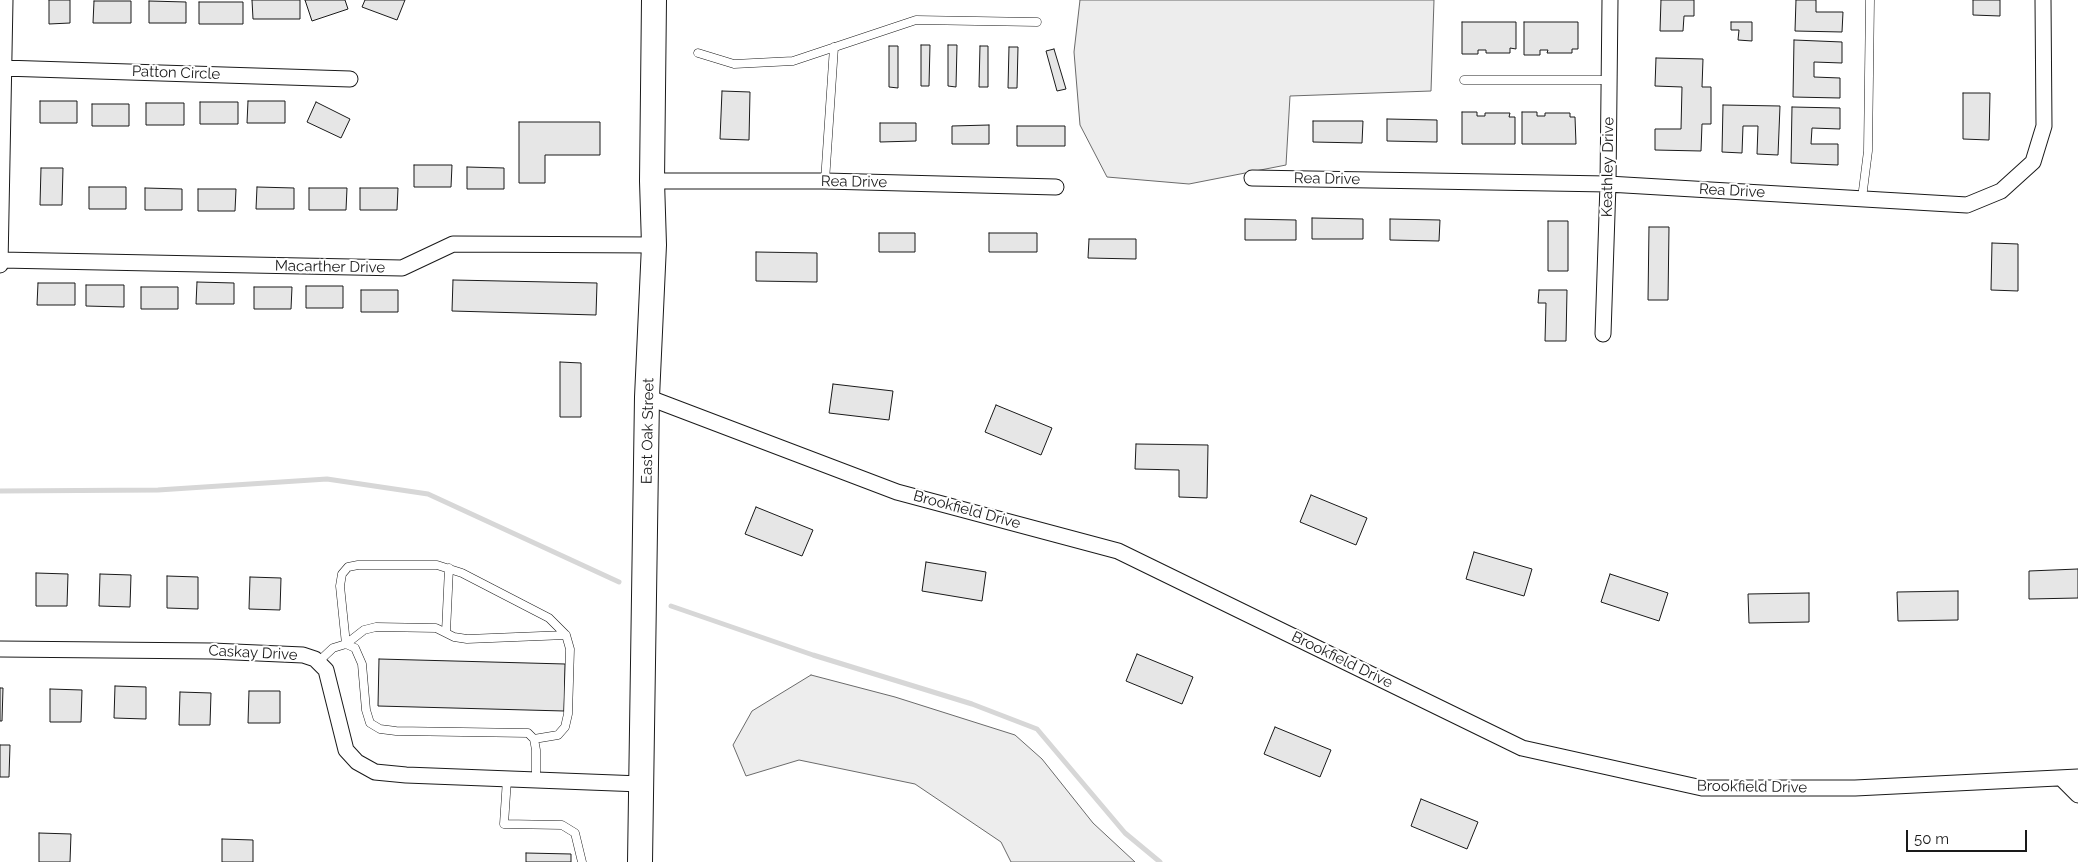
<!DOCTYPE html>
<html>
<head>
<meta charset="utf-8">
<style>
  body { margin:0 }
  #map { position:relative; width:2078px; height:862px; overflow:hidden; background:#fff; font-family:Raleway,sans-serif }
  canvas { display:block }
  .scale { position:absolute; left:1906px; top:830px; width:121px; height:22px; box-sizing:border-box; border:2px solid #1a1a1a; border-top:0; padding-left:6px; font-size:15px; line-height:18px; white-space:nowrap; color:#1a1a1a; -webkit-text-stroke:4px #fff; paint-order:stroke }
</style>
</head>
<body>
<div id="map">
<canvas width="2078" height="862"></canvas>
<div class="scale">50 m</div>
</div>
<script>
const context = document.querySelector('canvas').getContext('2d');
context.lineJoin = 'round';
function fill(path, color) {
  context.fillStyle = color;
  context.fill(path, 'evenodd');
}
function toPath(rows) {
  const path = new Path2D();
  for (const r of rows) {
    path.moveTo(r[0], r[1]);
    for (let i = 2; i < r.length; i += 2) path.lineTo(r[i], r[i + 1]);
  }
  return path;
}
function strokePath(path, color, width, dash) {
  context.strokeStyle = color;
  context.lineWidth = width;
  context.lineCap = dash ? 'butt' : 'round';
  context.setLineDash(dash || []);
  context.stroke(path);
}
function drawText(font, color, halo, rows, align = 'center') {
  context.font = font + ' Raleway,sans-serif';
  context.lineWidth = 4;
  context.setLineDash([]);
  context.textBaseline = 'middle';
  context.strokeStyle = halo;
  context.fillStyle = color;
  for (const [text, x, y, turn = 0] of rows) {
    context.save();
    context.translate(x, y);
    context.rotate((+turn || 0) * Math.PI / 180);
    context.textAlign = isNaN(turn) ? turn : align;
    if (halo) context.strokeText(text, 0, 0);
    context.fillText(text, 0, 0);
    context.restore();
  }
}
const built = toPath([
  [1080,0,1434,0,1431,91,1290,96,1286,165,1189,184,1107,177,1080,125,1074,52,1080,0],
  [811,675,895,697,1015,735,1042,759,1093,823,1135,862,1011,862,1001,842,915,784,799,760,746,776,733,745,752,711,811,675]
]);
fill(built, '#ededed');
strokePath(built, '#6a6a6a', 1);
strokePath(toPath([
  [0,491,158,490,327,479,428,494,619,582],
  [671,606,813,655,972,704,1037,729,1125,833,1160,862]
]), '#d7d7d7', 5);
const building = toPath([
  [49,0,70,0,70,23,49,24,49,0],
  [252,0,300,0,300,19,253,19,252,0],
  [305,0,345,0,348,9,312,21,305,0],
  [365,0,405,0,397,20,362,7,365,0],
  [1661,0,1694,0,1694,16,1684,16,1683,31,1660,31,1661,0],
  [1796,0,1816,0,1816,12,1843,12,1842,32,1795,31,1796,0],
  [1973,0,2000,0,2000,16,1973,15,1973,0],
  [94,1,131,1,131,23,93,23,94,1],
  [149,1,186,2,186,23,149,23,149,1],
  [199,2,243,2,243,24,199,24,199,2],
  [1462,22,1516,22,1516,49,1510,48,1510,53,1486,53,1486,50,1478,50,1478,54,1462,54,1462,22],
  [1524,22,1578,22,1578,49,1572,49,1572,53,1547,53,1548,50,1540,50,1540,55,1524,55,1524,22],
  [1731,22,1752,22,1752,41,1738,40,1739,30,1731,30,1731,22],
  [1794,40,1842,42,1842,63,1814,62,1814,77,1840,78,1840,98,1793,97,1794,40],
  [921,45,930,45,929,86,921,86,921,45],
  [948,45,957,45,956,87,948,86,948,45],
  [889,46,898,46,898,88,889,87,889,46],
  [980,46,988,46,988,87,979,87,980,46],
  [1009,47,1018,47,1017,88,1008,88,1009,47],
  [1054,49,1066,89,1057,91,1046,51,1054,49],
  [1656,58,1703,59,1702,87,1711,87,1711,124,1702,124,1701,151,1655,150,1655,129,1681,129,1682,87,1655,86,1656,58],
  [722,91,750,92,749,140,720,139,722,91],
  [1963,93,1990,93,1989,140,1963,139,1963,93],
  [40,101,77,101,77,123,40,123,40,101],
  [248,101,285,101,285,123,247,123,248,101],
  [200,102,238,102,238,124,200,124,200,102],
  [316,102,350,119,341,138,307,122,316,102],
  [146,103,184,103,184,125,146,125,146,103],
  [92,104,129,104,129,126,92,126,92,104],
  [1723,105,1780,106,1778,155,1757,154,1758,126,1743,126,1742,153,1722,152,1723,105],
  [1792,107,1840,108,1840,129,1812,128,1811,144,1838,144,1838,165,1791,163,1792,107],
  [1462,112,1477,112,1477,116,1485,116,1485,113,1510,113,1509,117,1515,117,1515,144,1462,144,1462,112],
  [1522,112,1537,112,1537,116,1545,116,1545,113,1570,113,1570,117,1575,117,1576,144,1522,144,1522,112],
  [1387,119,1437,120,1437,142,1387,141,1387,119],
  [1313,121,1363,121,1362,143,1313,142,1313,121],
  [519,122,600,122,600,155,545,155,545,183,519,183,519,122],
  [880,123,916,123,916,141,880,142,880,123],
  [989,125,989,144,952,144,952,126,989,125],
  [1017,126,1065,126,1065,146,1017,146,1017,126],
  [414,165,452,165,451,187,414,187,414,165],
  [467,167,504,168,504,189,467,189,467,167],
  [41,168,63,168,62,205,40,205,41,168],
  [89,187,126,187,126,209,89,209,89,187],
  [257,187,294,188,294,209,256,209,257,187],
  [145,188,182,189,182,210,145,210,145,188],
  [309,188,347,188,346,210,309,210,309,188],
  [360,188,398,188,397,210,360,210,360,188],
  [198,189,236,189,235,211,198,211,198,189],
  [1312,218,1363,219,1363,239,1312,239,1312,218],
  [1245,219,1296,220,1296,240,1245,240,1245,219],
  [1390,219,1440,220,1439,241,1390,240,1390,219],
  [1548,221,1568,221,1568,271,1548,271,1548,221],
  [1649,227,1669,227,1668,300,1648,300,1649,227],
  [879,233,915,233,915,252,879,252,879,233],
  [989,233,1037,233,1037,252,989,252,989,233],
  [1089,239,1136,239,1136,259,1088,258,1089,239],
  [1992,243,2018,244,2018,291,1991,290,1992,243],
  [756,252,817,253,817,282,756,281,756,252],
  [453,280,597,283,596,315,452,311,453,280],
  [197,282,234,283,234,304,196,304,197,282],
  [38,283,75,283,75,305,37,305,38,283],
  [86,285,124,285,124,307,86,306,86,285],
  [306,286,343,286,343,308,306,308,306,286],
  [141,287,178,287,178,309,141,309,141,287],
  [254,287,292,287,291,309,254,309,254,287],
  [361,290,398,290,398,312,361,312,361,290],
  [1539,290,1567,290,1566,341,1545,341,1546,303,1538,303,1539,290],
  [560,362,581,363,581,417,560,417,560,362],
  [833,384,893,391,889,420,829,413,833,384],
  [996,405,1052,428,1041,455,985,432,996,405],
  [1136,444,1208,445,1207,498,1179,497,1179,470,1135,469,1136,444],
  [1311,495,1367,518,1356,545,1300,522,1311,495],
  [756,507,813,530,802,556,745,534,756,507],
  [1474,552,1532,569,1524,596,1466,579,1474,552],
  [926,562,986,572,982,601,922,591,926,562],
  [2078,569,2078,598,2029,599,2029,571,2078,569],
  [36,573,68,574,67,606,36,606,36,573],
  [100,574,131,575,130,607,99,606,100,574],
  [1610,574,1668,593,1659,621,1601,602,1610,574],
  [167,576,198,577,198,609,167,608,167,576],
  [250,577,281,578,280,610,249,609,250,577],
  [1958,591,1958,620,1898,621,1897,592,1958,591],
  [1809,593,1809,622,1749,623,1748,594,1809,593],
  [1137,654,1193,677,1182,704,1126,681,1137,654],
  [379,659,565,664,564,711,378,706,379,659],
  [115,686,146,687,146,719,114,718,115,686],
  [0,688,3,688,2,721,0,721,0,688],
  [50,689,82,690,81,722,50,722,50,689],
  [249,691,280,691,280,723,248,723,249,691],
  [180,692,211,693,210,725,179,725,180,692],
  [1275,727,1331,750,1320,777,1264,754,1275,727],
  [0,745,10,745,9,777,0,777,0,745],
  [1421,799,1478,822,1467,849,1411,826,1421,799],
  [39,833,71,834,70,862,39,862,39,833],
  [222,839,253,840,253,862,222,862,222,839],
  [526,853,571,854,571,862,526,862,526,853]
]);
fill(building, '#e6e6e6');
strokePath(building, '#1a1a1a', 1);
const service = toPath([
  [698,53,734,64,793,61,916,20,1037,22],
  [1464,80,1609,80],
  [825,181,834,47],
  [1862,198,1868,151,1870,0],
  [446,632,449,568],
  [346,644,340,586,342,574,348,567,358,565,437,565,462,573,549,618,566,635,570,649,568,714,565,727,558,735,534,739],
  [346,644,364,630,376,627,436,628,454,637,467,639,566,635],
  [318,662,333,648,346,644,355,648,362,664,366,710,370,723,380,729,396,731,528,733,534,739,536,750,536,780],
  [507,779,504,824,562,825,575,833,582,862]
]);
const minor = toPath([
  [3,68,350,79],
  [1252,178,1608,184,1967,205,2001,191,2033,162,2044,126,2043,0],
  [652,181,825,181,1056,187],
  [1,260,402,268,453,244,654,245],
  [0,265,5,0],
  [1603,334,1608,184,1610,0],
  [647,397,897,492,1118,551,1522,748,1702,788,1855,788,2078,777],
  [0,649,212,651,303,655,315,659,326,670,346,750,357,762,375,772,406,775,641,784],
  [2061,778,2078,795]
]);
const trunk = toPath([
  [640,862,647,397,654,245,652,181,654,0]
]);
strokePath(service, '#1a1a1a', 9);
strokePath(minor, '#1a1a1a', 17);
strokePath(trunk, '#1a1a1a', 26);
strokePath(service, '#fff', 8);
strokePath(minor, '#fff', 15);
strokePath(trunk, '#fff', 24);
drawText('15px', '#1a1a1a', '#fff', [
  ["Patton Circle",176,73,2],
  ["Keathley Drive",1608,167,-89],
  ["Rea Drive",1327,179,1],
  ["Rea Drive",854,182,1],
  ["Rea Drive",1732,191,3],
  ["Macarther Drive",330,267,1],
  ["East Oak Street",648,431,-89],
  ["Brookfield Drive",967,510,15],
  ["Caskay Drive",253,653,3],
  ["Brookfield Drive",1342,660,26],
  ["Brookfield Drive",1752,787,1]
]);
</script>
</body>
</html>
